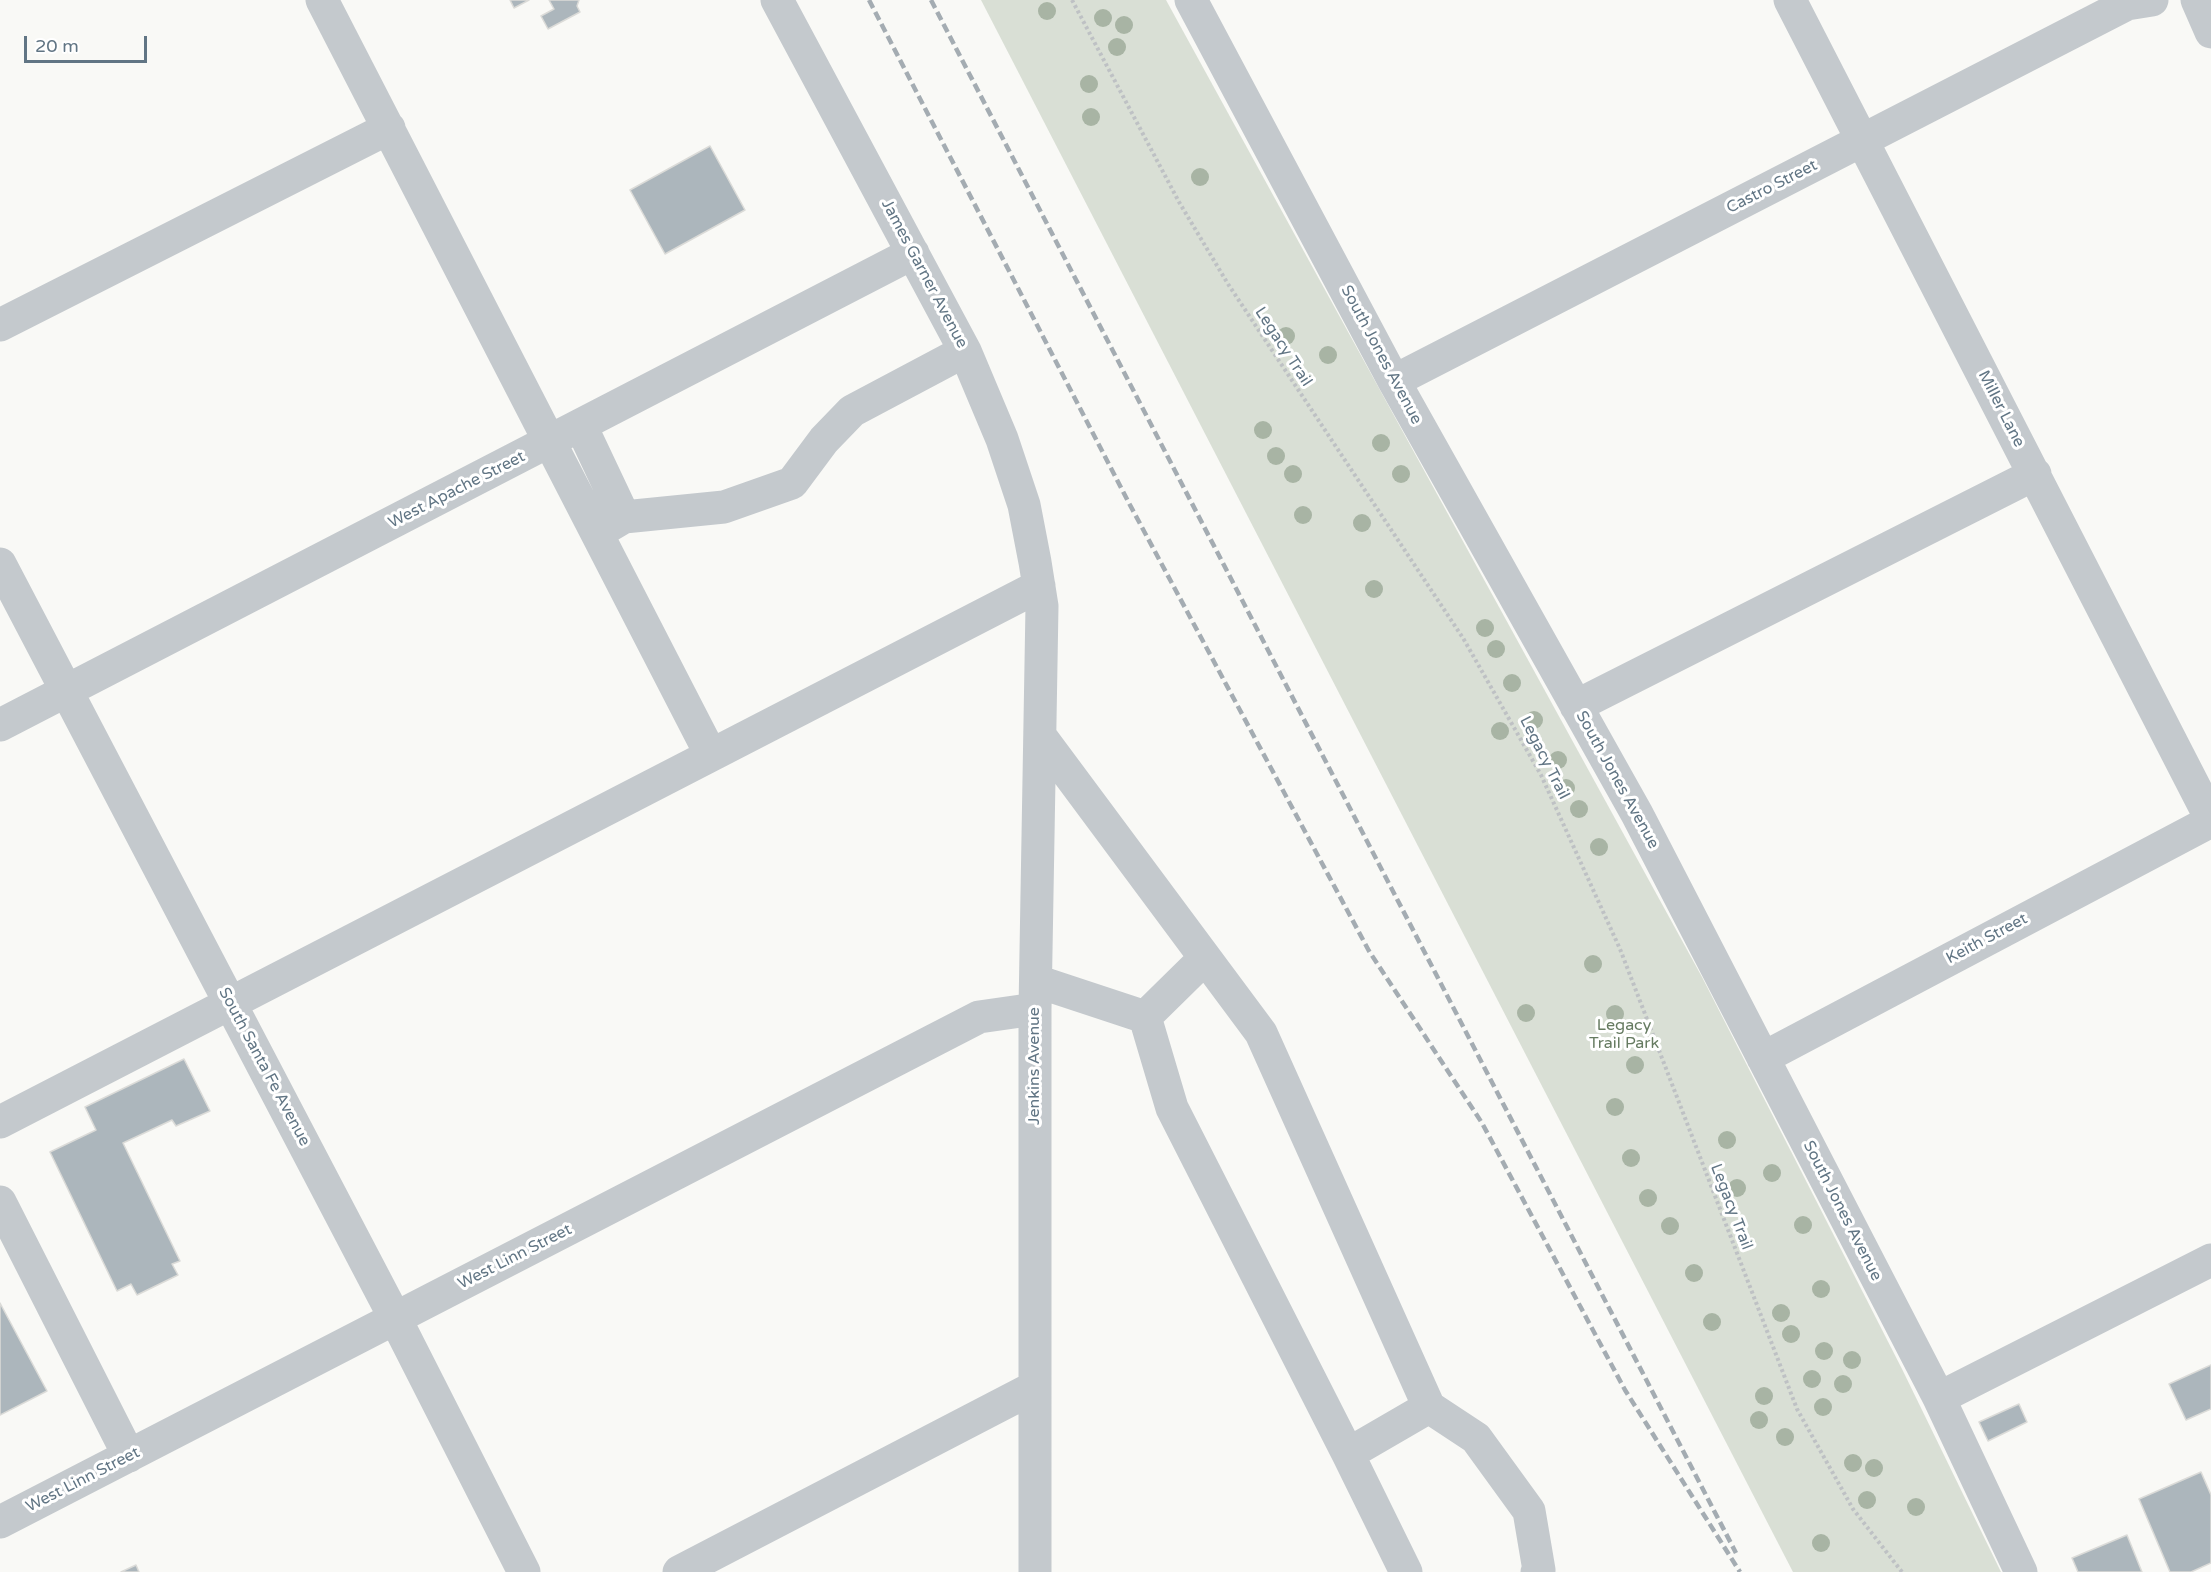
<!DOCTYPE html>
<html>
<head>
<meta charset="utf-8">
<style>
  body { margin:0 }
  #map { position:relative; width:2211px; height:1572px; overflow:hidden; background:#f9f9f6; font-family:"Varela Round",sans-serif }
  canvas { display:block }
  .scale { position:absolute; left:24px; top:36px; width:123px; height:27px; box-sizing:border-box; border:3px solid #617584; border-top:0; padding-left:8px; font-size:18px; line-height:21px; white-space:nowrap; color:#617584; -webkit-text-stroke:4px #fff; paint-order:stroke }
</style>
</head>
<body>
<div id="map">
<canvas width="2211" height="1572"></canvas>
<div class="scale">20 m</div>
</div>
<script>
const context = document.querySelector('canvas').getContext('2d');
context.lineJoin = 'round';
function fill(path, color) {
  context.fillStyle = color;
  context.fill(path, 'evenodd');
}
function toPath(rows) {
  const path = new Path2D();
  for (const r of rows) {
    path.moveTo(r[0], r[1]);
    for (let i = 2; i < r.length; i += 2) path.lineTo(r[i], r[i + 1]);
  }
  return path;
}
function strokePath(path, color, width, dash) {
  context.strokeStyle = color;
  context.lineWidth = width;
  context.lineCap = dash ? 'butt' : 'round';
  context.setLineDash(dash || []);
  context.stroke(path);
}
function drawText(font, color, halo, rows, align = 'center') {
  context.font = font + ' "Varela Round",sans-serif';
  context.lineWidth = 6;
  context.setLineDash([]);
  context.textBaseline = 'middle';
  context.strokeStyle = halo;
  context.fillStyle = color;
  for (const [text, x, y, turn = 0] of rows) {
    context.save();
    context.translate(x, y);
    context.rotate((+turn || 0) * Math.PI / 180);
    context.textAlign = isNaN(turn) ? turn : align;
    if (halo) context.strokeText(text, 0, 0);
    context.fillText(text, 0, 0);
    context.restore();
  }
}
fill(toPath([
  [981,0,1166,0,1702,977,1902,1369,2001,1572,1793,1572]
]), '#d9dfd5');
const building = toPath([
  [510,0,529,0,514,8,510,0],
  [549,0,579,0,577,6,580,12,548,29,541,16,554,9,549,0],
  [710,146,745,210,665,254,630,190,710,146],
  [184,1059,210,1111,176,1126,172,1120,123,1143,180,1261,172,1264,178,1275,137,1295,131,1284,117,1291,50,1152,96,1130,85,1107,184,1059],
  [0,1303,47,1391,0,1415,0,1303],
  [2211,1365,2211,1409,2186,1420,2169,1384,2211,1365],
  [2019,1404,2027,1422,1988,1441,1979,1422,2019,1404],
  [2201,1472,2211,1495,2211,1563,2191,1572,2170,1572,2139,1499,2201,1472],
  [2127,1535,2142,1572,2078,1572,2072,1558,2127,1535],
  [136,1565,139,1572,121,1572,136,1565]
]);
fill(building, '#acb6bc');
strokePath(building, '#dbdbd8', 1.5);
strokePath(toPath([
  [1072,0,1179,202,1228,284,1463,638,1541,775,1620,949,1797,1409,1853,1509,1902,1572]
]), '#bec1c4', 4, [3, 3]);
strokePath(toPath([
  [322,0,711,755],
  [777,0,965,351,1002,439,1024,505,1035,562,1042,606,1035,1009,1035,1572],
  [1191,0,1394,381,1637,814,1939,1398,2021,1572],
  [1790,0,2211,819],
  [2197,0,2211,32],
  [0,325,389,128],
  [1394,381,2127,4,2152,0],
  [581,426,624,517],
  [597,533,624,517,724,507,792,483,824,440,852,411,965,351],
  [0,564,395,1318,524,1572],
  [1576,706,2035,474],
  [0,725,913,253],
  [1036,981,1145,1017,1172,1108,1348,1454,1429,1407,1261,1033,1041,737],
  [1145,1017,1205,958],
  [1763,1058,2211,821],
  [0,1122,1039,586],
  [0,1202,129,1456],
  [1939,1398,2211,1260],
  [1429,1407,1476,1438,1529,1511,1539,1570,1537,1572],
  [1348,1454,1406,1572],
  [0,1522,979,1017,1035,1009],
  [679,1572,1035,1387]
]), '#c4c9cd', 33);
strokePath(toPath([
  [869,0,1130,505,1369,951,1482,1123,1625,1390,1740,1572],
  [931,0,1736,1553]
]), '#a4acb2', 4.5, [9, 4.5]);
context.fillStyle = '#a8b4a4';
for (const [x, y] of [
  [1047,11],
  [1103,18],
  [1124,25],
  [1117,47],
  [1089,84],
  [1091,117],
  [1200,177],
  [1286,336],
  [1328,355],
  [1263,430],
  [1381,443],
  [1276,456],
  [1293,474],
  [1401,474],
  [1303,515],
  [1362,523],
  [1374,589],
  [1485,628],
  [1496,649],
  [1512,683],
  [1534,720],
  [1500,731],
  [1558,760],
  [1566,788],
  [1579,809],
  [1599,847],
  [1593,964],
  [1526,1013],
  [1615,1014],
  [1635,1065],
  [1615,1107],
  [1727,1140],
  [1631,1158],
  [1772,1173],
  [1737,1188],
  [1648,1198],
  [1803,1225],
  [1670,1226],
  [1694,1273],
  [1821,1289],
  [1781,1313],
  [1712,1322],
  [1791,1334],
  [1824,1351],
  [1852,1360],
  [1812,1379],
  [1843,1384],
  [1764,1396],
  [1823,1407],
  [1759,1420],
  [1785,1437],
  [1853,1463],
  [1874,1468],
  [1867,1500],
  [1916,1507],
  [1821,1543]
]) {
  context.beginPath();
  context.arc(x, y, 9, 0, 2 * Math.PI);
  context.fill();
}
drawText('16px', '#617584', '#fff', [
  ["Castro Street",1772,187,-27],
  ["James Garner Avenue",924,274,62],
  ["Legacy Trail",1283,347,57],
  ["South Jones Avenue",1381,355,62],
  ["Miller Lane",2001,409,63],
  ["West Apache Street",457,490,-27],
  ["Legacy Trail",1544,758,63],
  ["South Jones Avenue",1617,780,61],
  ["Keith Street",1987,939,-28],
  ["Jenkins Avenue",1035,1066,-90],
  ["South Santa Fe Avenue",264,1067,62],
  ["Legacy Trail",1731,1207,69],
  ["South Jones Avenue",1842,1211,63],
  ["West Linn Street",515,1257,-27],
  ["West Linn Street",83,1480,-27]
]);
drawText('16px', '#667b61', '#fff', [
  ["Legacy",1624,1026],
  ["Trail Park",1624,1044]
]);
</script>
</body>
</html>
